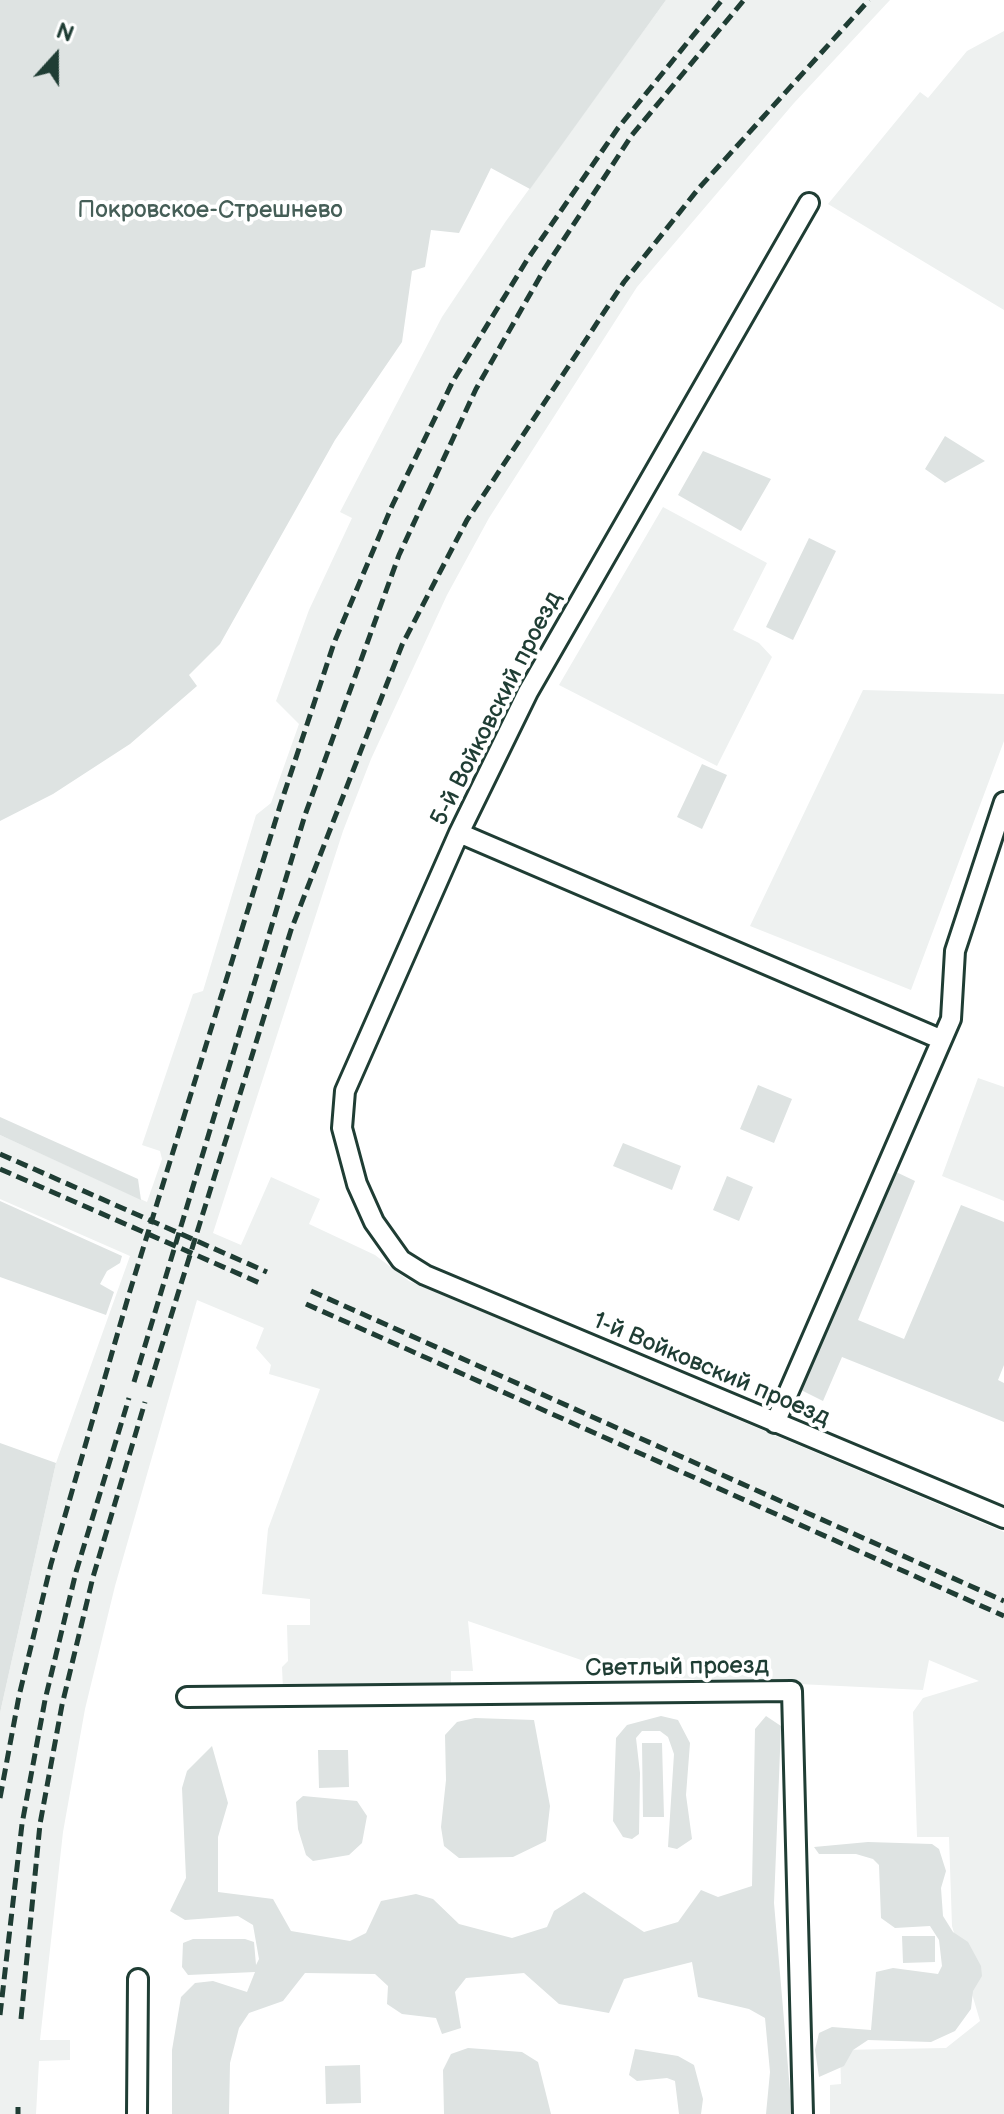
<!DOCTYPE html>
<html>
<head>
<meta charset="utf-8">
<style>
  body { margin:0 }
  #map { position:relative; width:1004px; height:2114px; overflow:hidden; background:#fff; font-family:"Balsamiq Sans",sans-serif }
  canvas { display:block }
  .north { position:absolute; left:16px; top:16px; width:80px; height:80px; -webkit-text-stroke:6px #fff; paint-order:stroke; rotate:21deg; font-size:22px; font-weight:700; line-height:32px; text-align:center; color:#1f3d34 }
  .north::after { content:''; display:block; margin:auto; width:28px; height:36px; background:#1f3d34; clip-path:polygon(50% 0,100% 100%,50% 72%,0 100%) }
</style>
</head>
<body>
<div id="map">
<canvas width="1004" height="2114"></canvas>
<div class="north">N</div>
</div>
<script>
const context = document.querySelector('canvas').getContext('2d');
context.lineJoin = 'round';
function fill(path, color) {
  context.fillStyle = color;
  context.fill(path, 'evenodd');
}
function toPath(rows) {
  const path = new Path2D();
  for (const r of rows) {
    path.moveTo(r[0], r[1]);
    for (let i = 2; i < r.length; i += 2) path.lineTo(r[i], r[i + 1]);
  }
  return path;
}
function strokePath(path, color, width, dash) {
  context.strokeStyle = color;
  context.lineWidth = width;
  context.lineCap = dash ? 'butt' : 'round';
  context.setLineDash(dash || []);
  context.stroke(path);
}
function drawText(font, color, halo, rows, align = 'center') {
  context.font = font + ' "Balsamiq Sans",sans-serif';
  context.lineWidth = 8;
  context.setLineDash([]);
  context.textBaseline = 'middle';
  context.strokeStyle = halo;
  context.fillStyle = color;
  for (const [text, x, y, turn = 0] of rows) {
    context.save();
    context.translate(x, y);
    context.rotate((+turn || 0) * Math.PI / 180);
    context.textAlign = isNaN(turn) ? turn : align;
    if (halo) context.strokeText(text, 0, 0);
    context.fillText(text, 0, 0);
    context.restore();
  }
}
fill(toPath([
  [666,0,890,0,794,103,637,287,489,518,447,595,371,759,343,831,213,1233,241,1245,271,1177,320,1199,309,1224,375,1255,409,1281,1004,1532,1004,2114,830,2114,830,2085,841,2084,840,2050,946,2048,980,2021,952,1926,949,1837,917,1837,913,1712,923,1698,979,1681,929,1660,923,1690,633,1676,632,1663,587,1662,468,1621,473,1671,451,1671,451,1686,283,1690,282,1667,288,1661,287,1625,310,1625,310,1599,262,1594,268,1529,320,1389,269,1374,271,1365,256,1348,264,1328,197,1300,115,1586,85,1709,63,1832,40,2040,70,2040,70,2060,39,2061,36,2114,0,2114,0,1713,56,1463,130,1256,0,1199,0,1135,147,1202,162,1159,160,1151,142,1145,193,994,203,991,256,815,271,803,299,724,276,701,309,610,352,518,340,512,442,317,506,221],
  [1004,31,1004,310,828,204,920,92,928,98,967,51],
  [663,507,767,563,733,630,759,643,772,657,717,766,559,685],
  [863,690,1004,694,1004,741,911,990,750,926],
  [978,1078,1004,1087,1004,1201,942,1176]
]), '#eef1f0');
fill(toPath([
  [0,0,666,0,530,189,491,168,459,233,431,230,425,267,412,271,402,342,335,440,220,644,189,675,197,686,130,744,53,794,0,821],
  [945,436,985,461,945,483,925,469],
  [703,451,771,479,741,531,678,495],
  [809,538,836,551,793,640,766,627],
  [702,764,727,775,702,829,677,817],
  [758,1085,792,1099,774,1143,740,1129],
  [0,1117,138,1179,141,1200,0,1135],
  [623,1143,681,1166,672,1190,613,1166],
  [894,1171,915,1181,858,1320,904,1339,961,1205,1004,1222,1004,1365,998,1380,1004,1383,1004,1422,842,1357,823,1401,801,1390],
  [727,1176,753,1187,739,1221,713,1210],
  [0,1201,122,1256,120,1263,107,1271,100,1284,114,1292,106,1315,0,1277],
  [0,1443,56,1463,0,1713],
  [661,1716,678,1720,690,1743,686,1795,692,1839,677,1849,668,1847,674,1754,668,1737,660,1731,642,1731,636,1738,640,1773,639,1834,632,1839,623,1837,613,1821,616,1738,627,1725],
  [766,1716,781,1726,774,1903,792,2114,766,2114,770,2072,765,2018,749,2009,698,1997,692,1962,624,1979,609,2013,559,2004,524,1973,466,1978,455,1992,461,2028,442,2034,436,2018,402,2014,387,2004,388,1986,375,1974,305,1973,283,2001,249,2013,239,2028,230,2063,229,2114,172,2114,172,2050,181,1997,195,1983,213,1981,247,1992,255,1972,188,1975,182,1967,183,1943,193,1939,245,1939,254,1942,256,1965,259,1959,253,1925,238,1916,185,1920,170,1911,186,1878,182,1788,187,1771,212,1746,228,1803,218,1837,218,1892,273,1899,291,1931,350,1941,366,1933,381,1901,416,1894,433,1899,459,1924,512,1938,547,1927,554,1911,584,1892,644,1932,678,1922,701,1890,718,1897,752,1886,755,1729],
  [475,1718,534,1720,550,1806,546,1841,513,1857,459,1858,444,1846,441,1827,446,1780,445,1735,457,1722],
  [642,1743,662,1743,664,1817,643,1817],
  [318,1750,348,1750,349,1787,319,1788],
  [303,1796,357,1801,367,1816,362,1843,349,1855,313,1861,306,1855,298,1829,296,1802],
  [868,1842,932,1844,939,1849,946,1871,941,1888,943,1916,953,1932,968,1942,981,1966,982,1976,973,1991,971,2009,955,2031,931,2042,868,2040,853,2050,844,2066,819,2077,815,2050,819,2033,832,2027,871,2030,876,1972,893,1968,938,1974,942,1966,939,1940,930,1926,895,1928,881,1918,879,1865,873,1859,856,1854,819,1854,814,1847],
  [902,1936,935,1936,935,1962,903,1963],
  [468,2048,522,2052,538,2062,551,2114,444,2114,443,2070,451,2054],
  [635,2049,678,2056,694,2065,703,2099,701,2114,679,2114,675,2081,667,2078,637,2081,629,2075],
  [360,2065,361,2103,326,2104,325,2066]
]), '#dee3e2');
const street = toPath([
  [809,203,528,692,459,833,345,1091,342,1128,357,1184,374,1222,401,1260,425,1275,1004,1518],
  [459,833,940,1039],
  [775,1423,951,1019,955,951,1004,802],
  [187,1697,792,1691,803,2114],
  [137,2114,138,1979]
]);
strokePath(street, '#1f3d34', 24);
strokePath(street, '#fff', 18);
strokePath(toPath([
  [0,1154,267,1272],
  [0,1169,262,1284],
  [311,1291,1004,1601],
  [306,1304,1004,1616],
  [134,1382,305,815,399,555,476,389,545,268,632,135,744,0],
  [149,1387,291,930,402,645,467,520,624,282,699,188,869,0],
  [0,1798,19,1696,51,1564,129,1294,280,806,334,643,392,506,453,381,527,260,618,128,722,0],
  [0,2015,22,1824,45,1700,76,1572,129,1398],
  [21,2019,40,1824,62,1705,93,1577,145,1402],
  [18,2114,18,2107]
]), '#1f3d34', 5, [12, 6]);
drawText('24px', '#455e57', '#fff', [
  ["Покровское-Стрешнево",210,211]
]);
drawText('24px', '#1f3d34', '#fff', [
  ["5-й Войковский проезд",497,709,-63],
  ["1-й Войковский проезд",711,1370,23],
  ["Светлый проезд",677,1668,-1]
]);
</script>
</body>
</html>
